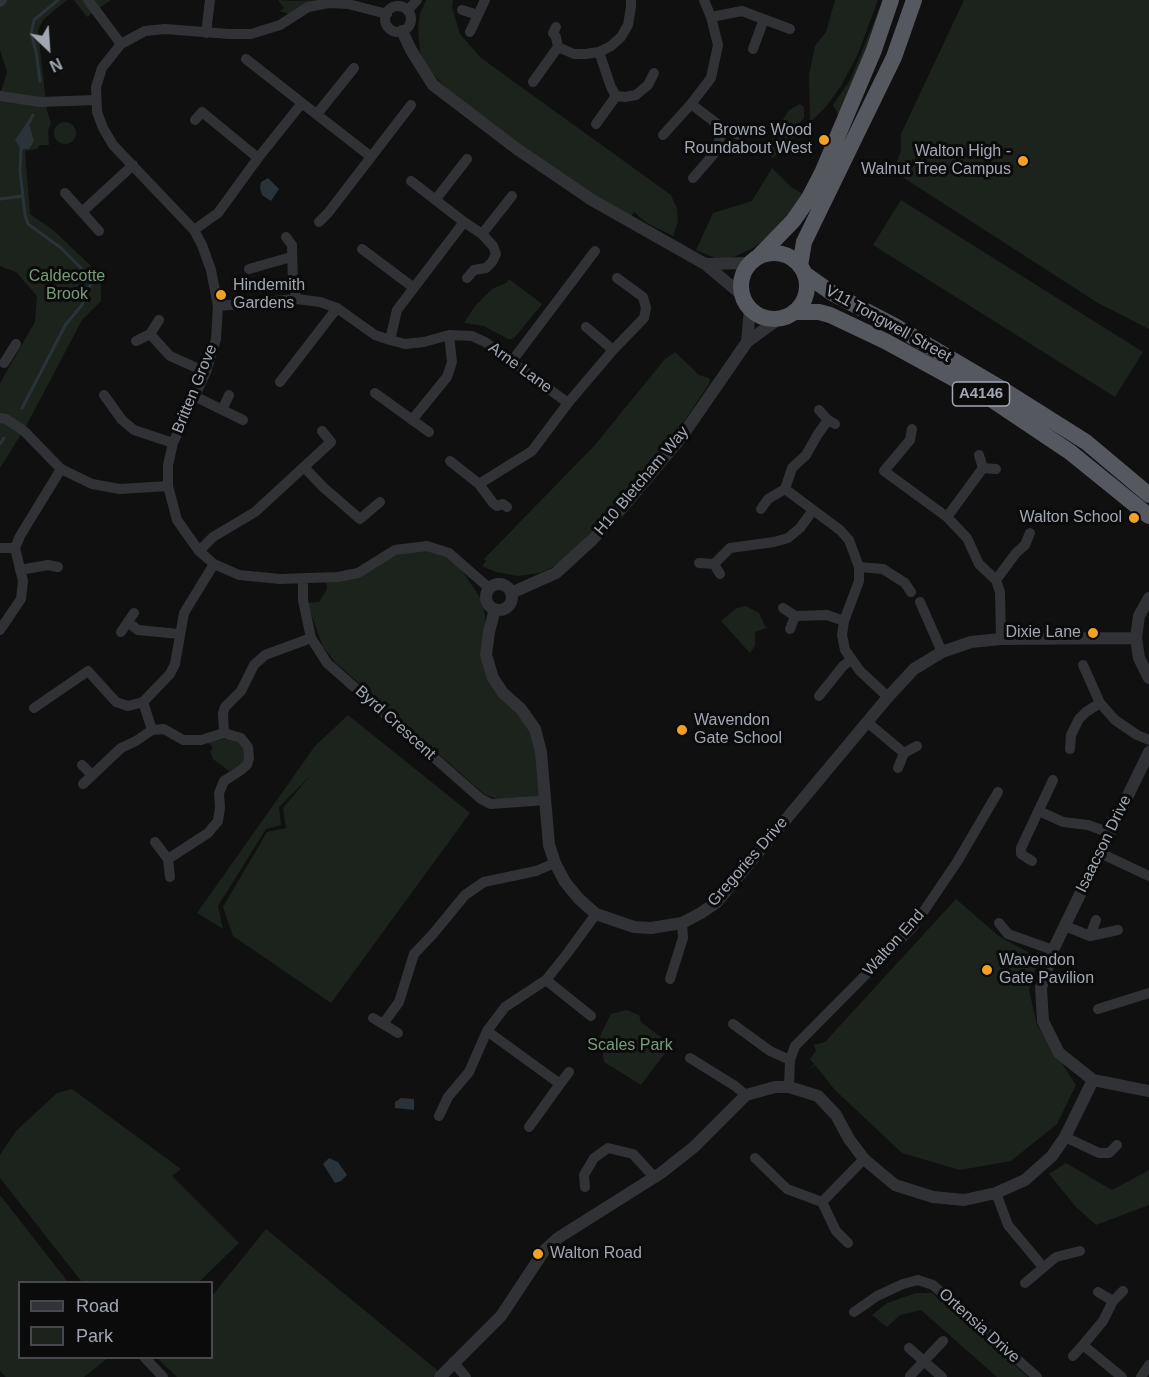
<!DOCTYPE html>
<html>
<head>
<meta charset="utf-8">
<style>
  body { margin:0 }
  #map { position:relative; width:1149px; height:1377px; overflow:hidden; background:#101011; font-family:Helvetica,sans-serif }
  canvas { display:block }
  .legend { position:absolute; left:18px; top:1281px; width:195px; height:78px; box-sizing:border-box; background:#0b0b0c; border:2px solid #47494e; margin:0; padding:8px 10px; list-style:none; font-size:18px; color:#a1a7b2 }
  .legend li { display:flex; align-items:center; gap:12px; height:30px }
  .legend b { width:30px; border:2px solid #47494e }
  .north { position:absolute; left:18px; top:18px; width:60px; height:60px; -webkit-text-stroke:4px #0b0b0c; paint-order:stroke; rotate:155deg; font-size:16px; font-weight:700; line-height:24px; text-align:center; color:#a1a7b2 }
  .north::after { content:''; display:block; margin:auto; width:21px; height:27px; background:#a1a7b2; clip-path:polygon(50% 0,100% 100%,50% 72%,0 100%) }
</style>
</head>
<body>
<div id="map">
<canvas width="1149" height="1377"></canvas>
<ul class="legend">
<li><b style="height:8px;background:#313236"></b>Road</li>
<li><b style="height:16px;background:#1c231c"></b>Park</li>
</ul>
<div class="north">N</div>
</div>
<script>
const context = document.querySelector('canvas').getContext('2d');
context.lineJoin = 'round';
function fill(path, color) {
  context.fillStyle = color;
  context.fill(path, 'evenodd');
}
function toPath(rows) {
  const path = new Path2D();
  for (const r of rows) {
    if (r.length === 3) {
      path.moveTo(r[0] + r[2], r[1]);
      path.arc(r[0], r[1], r[2], 0, 2 * Math.PI);
      continue;
    }
    path.moveTo(r[0], r[1]);
    for (let i = 2; i < r.length; i += 2) path.lineTo(r[i], r[i + 1]);
  }
  return path;
}
function strokePath(path, color, width, dash) {
  context.strokeStyle = color;
  context.lineWidth = width;
  context.lineCap = dash ? 'butt' : 'round';
  context.setLineDash(dash || []);
  context.stroke(path);
}
function drawText(font, color, halo, rows, align = 'center') {
  context.font = font + ' Helvetica,sans-serif';
  context.lineWidth = 6;
  context.setLineDash([]);
  context.textBaseline = 'middle';
  context.strokeStyle = halo;
  context.fillStyle = color;
  for (const [text, x, y, turn = 0] of rows) {
    context.save();
    context.translate(x, y);
    context.rotate((+turn || 0) * Math.PI / 180);
    context.textAlign = isNaN(turn) ? turn : align;
    if (halo) context.strokeText(text, 0, 0);
    context.fillText(text, 0, 0);
    context.restore();
  }
}
fill(toPath([
  [2,0,67,0,43,20,38,30,47,111,51,123,48,131,49,145,40,145,37,149,25,151,30,214,53,230,89,264,101,283,101,301,82,320,25,428,0,468,0,383,35,322,37,296,16,272,0,266,0,95,7,72,0,50,0,2],
  [74,0,111,0,87,17],
  [278,0,294,1,319,0,288,14,280,11,284,8],
  [426,0,453,0,452,7,460,34,481,58,671,195,677,209,678,221,673,236,647,223,634,212,631,217,565,177,474,111,441,83,426,66,420,51,418,28,420,14],
  [835,0,878,0,858,54,841,86,825,108,773,158,767,152,775,132,789,110,800,104,804,107,804,118,791,131,791,133,794,134,810,121,809,75,815,46,826,32],
  [883,0,886,0,839,116,833,105,850,80],
  [964,0,1149,0,1149,329,1098,303,893,171,901,151,901,134],
  [65,133,11],
  [772,168,791,187,806,196,770,236,753,248,734,257,718,259,696,250,713,213,752,201],
  [901,200,1143,352,1115,397,873,245],
  [509,279,542,304,516,336,512,339,508,339,484,326,464,323,475,306,492,289,506,283],
  [675,352,699,375,709,378,710,382,678,431,622,498,572,553,557,565,540,573,518,576,496,572,482,566,486,561,484,559,594,446,665,359],
  [423,549,448,558,461,569,481,599,485,616,487,664,535,734,541,795,498,799,484,794,335,662,323,647,307,603,319,602,327,589,326,581,408,551],
  [746,606,759,613,766,628,755,632,755,646,750,653,721,621,737,608],
  [348,715,470,813,331,1003,233,936,223,907,267,832,286,828,283,808,310,776,279,807,281,825,266,829,218,906,223,929,197,913,315,746],
  [230,738,237,739,246,753,242,764,229,771,213,759,210,751,212,750,212,746,207,742],
  [956,899,1000,937,1039,958,1029,990,1037,1025,1076,1085,1057,1124,1011,1161,960,1170,902,1153,835,1090,815,1065,808,1071,814,1064,810,1059,816,1051,814,1045,825,1042],
  [627,1010,639,1015,641,1022,671,1045,641,1085,604,1062,600,1036,611,1014],
  [72,1089,181,1169,172,1176,239,1243,199,1282,82,1282,0,1178,0,1155,16,1131,57,1093],
  [1066,1163,1112,1190,1149,1170,1149,1205,1096,1225,1076,1207,1049,1174],
  [0,1195,68,1282,20,1282,20,1358,108,1358,84,1377,6,1377,0,1371],
  [266,1229,438,1371,433,1377,177,1377,159,1360,161,1358,212,1358,212,1296],
  [916,1293,932,1293,1028,1377,997,1377,921,1310,900,1315,887,1327,872,1315,887,1303]
]), '#1c231c');
fill(toPath([
  [26,124,28,124,30,127,34,141,29,149,21,149,15,140],
  [268,178,279,189,271,201,262,195,260,188,261,182],
  [401,1098,414,1099,414,1110,395,1108,395,1102],
  [329,1158,338,1162,347,1175,341,1181,335,1183,323,1164]
]), '#293339');
strokePath(toPath([
  [40,81,36,51,31,34,34,20,58,0],
  [28,124,33,115],
  [21,149,20,170,25,215,28,224,61,248,87,274,91,283,82,305,66,324,22,408],
  [0,199,23,196],
  [0,444,4,438]
]), '#293339', 3);
strokePath(toPath([
  [88,0,121,44],
  [0,2,2,0],
  [398,19,13],
  [408,10,417,0],
  [462,10,478,15],
  [387,14,348,4,329,3,308,7,280,25,251,34,229,34,165,29,145,31,121,44,102,68,96,87,97,112,103,128,113,145,194,230,202,245,211,270,218,306,216,339,206,372,173,443,168,465,168,486,177,520,199,551,214,564,239,575,280,579,338,577,358,573,395,550,427,546,449,553,489,588],
  [711,17,742,11,790,29],
  [470,32,485,0],
  [206,33,210,0],
  [558,47,574,54,586,54,599,52,611,46,621,37,628,25,631,7,631,0],
  [753,49,764,19],
  [599,52,611,87,616,96,625,97,636,95,648,85,654,73],
  [246,59,302,103],
  [533,82,558,47,556,37,553,33,556,27],
  [0,96,40,102,96,100],
  [691,104,724,129,739,135],
  [317,114,354,68],
  [195,120,202,112,258,158],
  [596,124,616,96],
  [663,135,691,104,711,78,718,45,711,17,704,0],
  [693,178,713,155,724,129],
  [65,193,99,231],
  [436,199,467,159],
  [82,212,133,165],
  [319,222,328,213,411,105],
  [464,222,482,234,493,246,496,254,492,262,486,268,474,270,467,278],
  [194,230,218,213,258,158,302,103,370,156],
  [482,234,512,196],
  [286,237,292,245,293,287,297,299],
  [362,249,414,288],
  [249,269,291,257],
  [218,306,297,299,320,302,337,308,375,335,390,340,405,344,424,342,449,335,472,336,485,342,568,403],
  [586,327,613,350],
  [150,334,170,356,206,372],
  [390,340,397,310,464,222,411,181],
  [136,341,150,334,159,320],
  [512,361,595,251],
  [4,363,16,344],
  [280,382,337,308],
  [375,393,429,432],
  [104,395,122,420,134,430,173,443],
  [196,397,243,420],
  [223,408,229,395],
  [819,410,828,420,835,424],
  [0,418,6,419,24,431,61,469,92,484,120,489,168,486],
  [412,420,447,377,452,362,449,335],
  [912,429,910,440,884,471,947,517,967,538,979,564,996,580,1000,592,1001,639],
  [979,455,983,468],
  [450,461,479,484,493,503,497,506,503,504,507,507],
  [304,467,323,487,360,519,380,502],
  [983,468,996,469],
  [479,484,532,451,568,403,613,350,644,318,646,308,643,297,617,278],
  [785,489,840,530,849,540,859,567,859,581,844,621,842,635,845,650,860,671,888,697],
  [761,509,768,499,785,489,792,468,806,455,818,434,828,420],
  [947,517,983,468],
  [0,548,15,548],
  [199,551,213,537,255,512,331,442,322,431],
  [699,563,714,564],
  [714,564,730,548,774,542,788,538,800,528,813,510],
  [714,564,720,574],
  [859,567,883,569,905,583,911,592],
  [20,570,48,565,58,567],
  [303,579,303,600,311,638,327,663,481,799,491,804,546,800],
  [996,580,1016,553,1025,545,1030,533],
  [920,602,942,652],
  [783,608,795,616,827,615,844,621],
  [129,623,138,630,179,634],
  [790,629,795,616],
  [0,630,21,599,23,581,15,548,20,536,61,469],
  [121,632,134,613],
  [1083,665,1100,703,1115,720,1137,735,1149,740],
  [819,696,843,666,851,660],
  [143,702,152,730],
  [34,708,88,671,116,702,128,706,143,702,170,674,175,664,184,613,214,564],
  [867,722,904,753,917,746],
  [224,733,223,713,225,707,241,691,254,665,265,655,311,638],
  [1070,749,1071,735,1079,719,1086,712,1100,703],
  [82,765,92,775],
  [898,768,904,753],
  [83,784,121,748,136,741,152,730,164,729,183,740,201,740,224,733,241,738,248,747,249,758,247,765,241,770,224,781,219,793,220,808,218,821,208,833,168,859],
  [1039,811,1063,822,1088,825,1110,833],
  [155,842,168,859,170,877],
  [1100,853,1149,876],
  [1032,861,1021,854,1021,848,1053,780],
  [999,923,1008,934,1053,950],
  [1065,926,1090,936],
  [1090,936,1118,930],
  [1090,936,1096,920],
  [670,979,683,938,682,923],
  [546,980,591,1016],
  [1098,1009,1149,993],
  [373,1018,398,1033],
  [383,1024,399,1002,414,954,433,934,465,895,484,882,536,871,555,863],
  [733,1024,770,1051,790,1060],
  [487,1031,560,1084,529,1127],
  [690,1058,735,1086,746,1095],
  [560,1084,569,1072],
  [789,1087,790,1060,795,1046,913,927,957,862,998,792],
  [439,1116,448,1097,469,1072,487,1031,505,1007,546,980,566,955,596,914],
  [1065,1137,1099,1153,1109,1153,1117,1145],
  [755,1158,787,1189,822,1202,836,1231,848,1243],
  [585,1187,584,1175,594,1158,608,1148,633,1154,655,1178],
  [996,1193,1008,1225,1043,1267],
  [822,1202,864,1159],
  [1025,1283,1056,1257,1080,1251],
  [1098,1292,1113,1301],
  [854,1312,877,1296,903,1284,918,1280,933,1285,1037,1377],
  [909,1348,942,1377],
  [1073,1356,1083,1345],
  [145,1358,163,1377],
  [453,1362,466,1377],
  [910,1376,943,1341],
  [1122,1377,1083,1345,1103,1321,1113,1301,1123,1291],
  [1141,1377,1149,1365]
]), '#313236', 10);
strokePath(toPath([
  [402,31,411,50,433,85,517,149,592,200,705,264,742,295],
  [705,264,750,263],
  [747,342,750,308],
  [499,597,13],
  [511,593,556,573,592,540,623,507,680,439,747,342,780,318],
  [1149,598,1139,616,1136,638,1139,658,1149,678],
  [495,609,489,632,486,655,493,678,503,693,521,709,535,729,541,752,549,845,555,863,565,882,579,899,596,914,634,927,651,928,682,923,701,913,717,902,888,697,914,669,942,652,971,642,1001,639,1136,638],
  [1149,752,1053,950,1041,988,1043,1021,1059,1053,1093,1080,1149,1091],
  [440,1377,501,1316,544,1251,558,1238,661,1173,694,1147,746,1095,775,1087,789,1087,818,1096,836,1115,849,1139,864,1159,895,1185,933,1197,964,1200,996,1193,1025,1180,1052,1156,1065,1137,1093,1080]
]), '#313236', 12);
strokePath(toPath([
  [774,286,33],
  [758,257,793,221,809,198,822,173,874,50,891,0],
  [800,266,804,242,894,57,914,0],
  [805,274,832,293,893,325,1002,389,1086,442,1149,495],
  [794,312,819,312,830,315,885,341,991,399,1070,452,1149,516]
]), '#55585e', 16);
for (const [x, y, r, color] of [
  [824,140,6,"#f0a228"],
  [1023,161,6,"#f0a228"],
  [221,295,6,"#f0a228"],
  [1134,518,6,"#f0a228"],
  [1093,633,6,"#f0a228"],
  [682,730,6,"#f0a228"],
  [987,970,6,"#f0a228"],
  [538,1254,6,"#f0a228"]
]) {
  const dot = new Path2D();
  dot.arc(x, y, r, 0, 2 * Math.PI);
  context.fillStyle = color;
  context.fill(dot);
  strokePath(dot, '#0b0b0c', 2);
}
for (const [x, y, w] of [
  [981,394,57]
]) {
  const box = new Path2D();
  box.roundRect(x - w / 2, y - 12, w, 24, 4.5);
  context.fillStyle = '#0b0b0c';
  context.fill(box);
  strokePath(box, '#a1a7b2', 1.5);
}
drawText('bold 15px', '#a1a7b2', null, [
  ["A4146",981,394]
]);
drawText('16px', '#a1a7b2', '#0b0b0c', [
  ["Browns Wood",812,131],
  ["Roundabout West",812,149],
  ["Walton High -",1011,152],
  ["Walnut Tree Campus",1011,170],
  ["Hindemith",233,286,"left"],
  ["Gardens",233,304,"left"],
  ["Walton School",1122,518],
  ["Dixie Lane",1081,633],
  ["Wavendon",694,721,"left"],
  ["Gate School",694,739,"left"],
  ["Wavendon",999,961,"left"],
  ["Gate Pavilion",999,979,"left"],
  ["Walton Road",550,1254,"left"]
], 'right');
drawText('16px', '#779d78', '#0b0b0c', [
  ["Caldecotte",67,277],
  ["Brook",67,295],
  ["Scales Park",630,1046]
]);
drawText('16px', '#a1a7b2', '#0b0b0c', [
  ["V11 Tongwell Street",888,324,29],
  ["Arne Lane",520,368,36],
  ["Britten Grove",195,389,-68],
  ["H10 Bletcham Way",642,481,-50],
  ["Byrd Crescent",395,723,42],
  ["Isaacson Drive",1104,844,-64],
  ["Gregories Drive",748,862,-49],
  ["Walton End",894,943,-48],
  ["Ortensia Drive",979,1326,42]
]);
</script>
</body>
</html>
